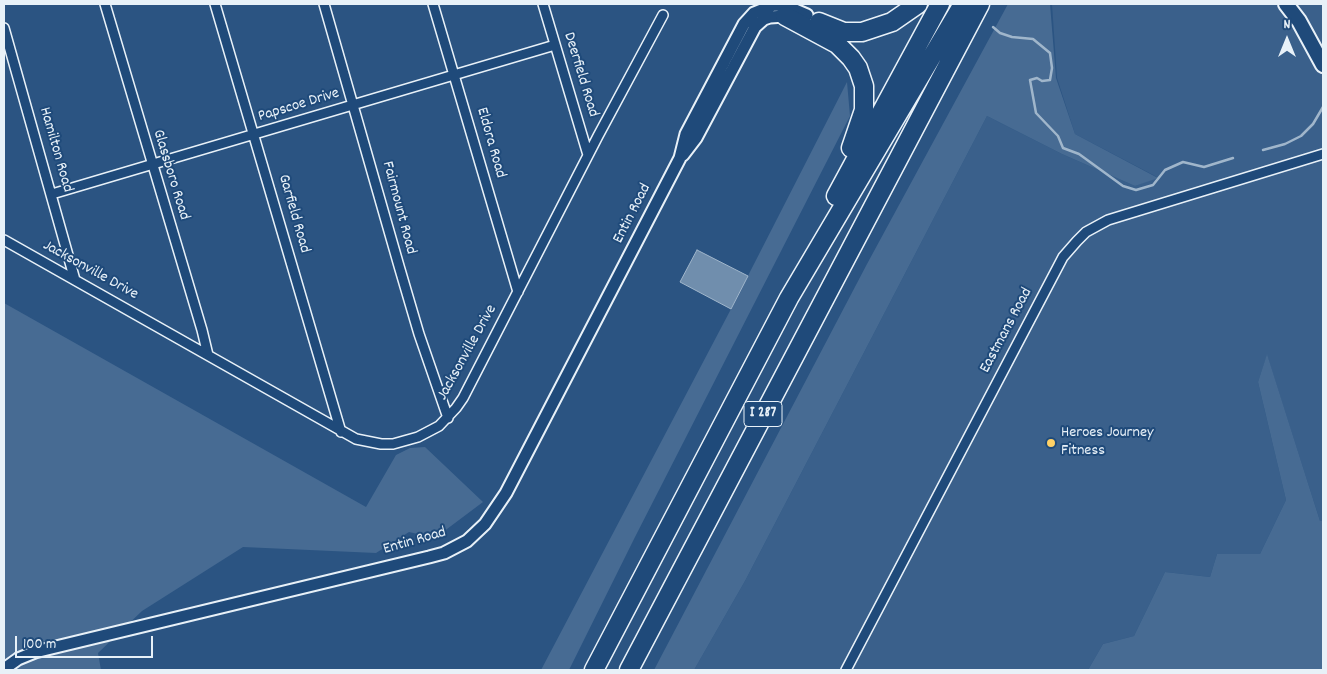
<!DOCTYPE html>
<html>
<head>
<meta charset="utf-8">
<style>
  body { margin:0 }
  #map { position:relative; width:1327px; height:674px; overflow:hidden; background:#2b5482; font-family:Dekko,sans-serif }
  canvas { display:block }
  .frame { position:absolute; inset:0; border:5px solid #e8f1f8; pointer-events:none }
  .north { position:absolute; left:1262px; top:15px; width:50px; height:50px; -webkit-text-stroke:4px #1f4a7a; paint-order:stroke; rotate:0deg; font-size:14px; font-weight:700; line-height:20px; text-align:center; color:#e8f1f8 }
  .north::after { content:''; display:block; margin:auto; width:18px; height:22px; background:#e8f1f8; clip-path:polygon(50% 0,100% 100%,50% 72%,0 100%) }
  .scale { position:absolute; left:15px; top:636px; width:138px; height:22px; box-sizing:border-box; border:2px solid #e8f1f8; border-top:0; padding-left:6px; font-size:15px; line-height:18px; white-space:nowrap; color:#e8f1f8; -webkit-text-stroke:4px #1f4a7a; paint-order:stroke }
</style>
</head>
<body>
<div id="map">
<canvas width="1327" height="674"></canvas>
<div class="frame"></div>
<div class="north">N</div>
<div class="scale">100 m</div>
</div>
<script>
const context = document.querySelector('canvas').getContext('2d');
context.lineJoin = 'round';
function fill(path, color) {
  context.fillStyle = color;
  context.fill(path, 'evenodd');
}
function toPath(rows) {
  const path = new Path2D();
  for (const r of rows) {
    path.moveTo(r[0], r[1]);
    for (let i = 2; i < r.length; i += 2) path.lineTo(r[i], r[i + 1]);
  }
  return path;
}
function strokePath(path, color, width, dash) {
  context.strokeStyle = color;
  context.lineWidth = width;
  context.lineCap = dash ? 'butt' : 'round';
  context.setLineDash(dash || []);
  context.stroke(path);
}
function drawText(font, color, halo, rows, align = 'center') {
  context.font = font + ' Dekko,sans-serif';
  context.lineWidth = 4;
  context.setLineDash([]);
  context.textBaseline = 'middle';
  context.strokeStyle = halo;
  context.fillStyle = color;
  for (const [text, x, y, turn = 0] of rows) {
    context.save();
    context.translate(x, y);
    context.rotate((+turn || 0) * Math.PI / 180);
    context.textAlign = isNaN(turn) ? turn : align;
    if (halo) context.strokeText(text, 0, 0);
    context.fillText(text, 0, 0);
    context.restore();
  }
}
fill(toPath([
  [1052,4,1323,4,1323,521,1320,521,1267,355,1258,382,1286,500,1260,554,1217,554,1210,577,1165,572,1134,636,1103,644,1088,670,694,670,745,581,987,116,1062,154,1135,186,1157,177,1075,134,1057,78]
]), '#3a608b');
fill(toPath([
  [1008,4,1050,4,1056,78,1075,134,1158,178,1135,186,1062,154,987,116,745,581,694,670,654,670,867,264],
  [847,82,850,116,635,537,569,670,541,670,731,309],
  [4,303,366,507,396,455,410,448,425,447,483,502,435,538,409,532,376,553,243,547,142,611,98,653,101,670,4,670],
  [1267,354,1320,521,1323,521,1323,670,1088,670,1103,644,1134,636,1165,572,1210,577,1217,554,1260,554,1286,500,1258,382]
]), '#476b93');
const water = toPath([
  [697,250,748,276,731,309,680,282,697,250]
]);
fill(water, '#708ead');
strokePath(water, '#a0b6cb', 1);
strokePath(toPath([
  [993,27,1000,33,1012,37,1033,39,1050,53,1052,68,1050,80,1042,81,1037,78,1030,80,1036,113,1058,136,1063,148,1079,154,1123,186,1136,190,1153,185,1165,170,1183,162,1204,167,1233,158],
  [1263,150,1285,144,1301,136,1313,124,1323,107]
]), '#a0b6cb', 2.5);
const minor = toPath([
  [105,4,202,330,208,355],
  [215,4,341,432],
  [324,4,399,266,419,334,448,418],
  [433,4,518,292],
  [543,4,588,155],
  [4,28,75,280],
  [52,194,555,45],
  [4,240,356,439,381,444,393,444,418,437,439,426,456,408,463,398,598,136,663,15],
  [846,670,1063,257,1077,241,1086,232,1108,220,1323,154]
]);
const tertiary = toPath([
  [683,155,696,138,755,27,764,19,770,17,785,16],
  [4,669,18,659,35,652,429,557,444,553,467,541,485,524,506,493,680,158,686,134,744,24,754,13,774,5,786,6,807,15]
]);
const secondary = toPath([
  [1286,4,1299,21,1323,65]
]);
const motorway = toPath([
  [785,16,837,44,851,58,858,68,864,86,864,110,851,148],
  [819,22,844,32,862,32,892,22,918,4],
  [836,196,940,4],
  [594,670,789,298,963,4],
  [629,670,980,4]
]);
strokePath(minor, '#e8f1f8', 12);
strokePath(tertiary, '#e8f1f8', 15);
strokePath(secondary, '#e8f1f8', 18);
strokePath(motorway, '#e8f1f8', 21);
strokePath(minor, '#1f4a7a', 9);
strokePath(tertiary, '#1f4a7a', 11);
strokePath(secondary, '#1f4a7a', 14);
strokePath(motorway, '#1f4a7a', 18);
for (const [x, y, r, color] of [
  [1051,443,5,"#ffd166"]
]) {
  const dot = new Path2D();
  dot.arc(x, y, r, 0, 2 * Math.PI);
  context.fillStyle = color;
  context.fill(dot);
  strokePath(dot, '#1f4a7a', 2);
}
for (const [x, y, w] of [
  [763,414,38]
]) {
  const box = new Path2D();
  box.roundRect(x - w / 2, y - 12.5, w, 25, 4);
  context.fillStyle = '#1f4a7a';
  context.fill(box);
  strokePath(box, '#e8f1f8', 1);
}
drawText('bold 15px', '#e8f1f8', null, [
  ["I 287",763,414]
]);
drawText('16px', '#e8f1f8', '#1f4a7a', [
  ["Deerfield Road",580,75,73],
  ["Papscoe Drive",299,106,-17],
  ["Eldora Road",490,143,74],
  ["Hamilton Road",55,150,74],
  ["Glassboro Road",170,175,73],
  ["Fairmount Road",398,208,75],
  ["Garfield Road",293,214,74],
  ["Entin Road",633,214,-63],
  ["Jacksonville Drive",90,271,29],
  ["Eastmans Road",1007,331,-62],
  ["Jacksonville Drive",468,353,-61],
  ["Entin Road",415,542,-16]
]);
drawText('16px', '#e8f1f8', '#1f4a7a', [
  ["Heroes Journey",1061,434],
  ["Fitness",1061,452]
], 'left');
</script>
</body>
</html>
